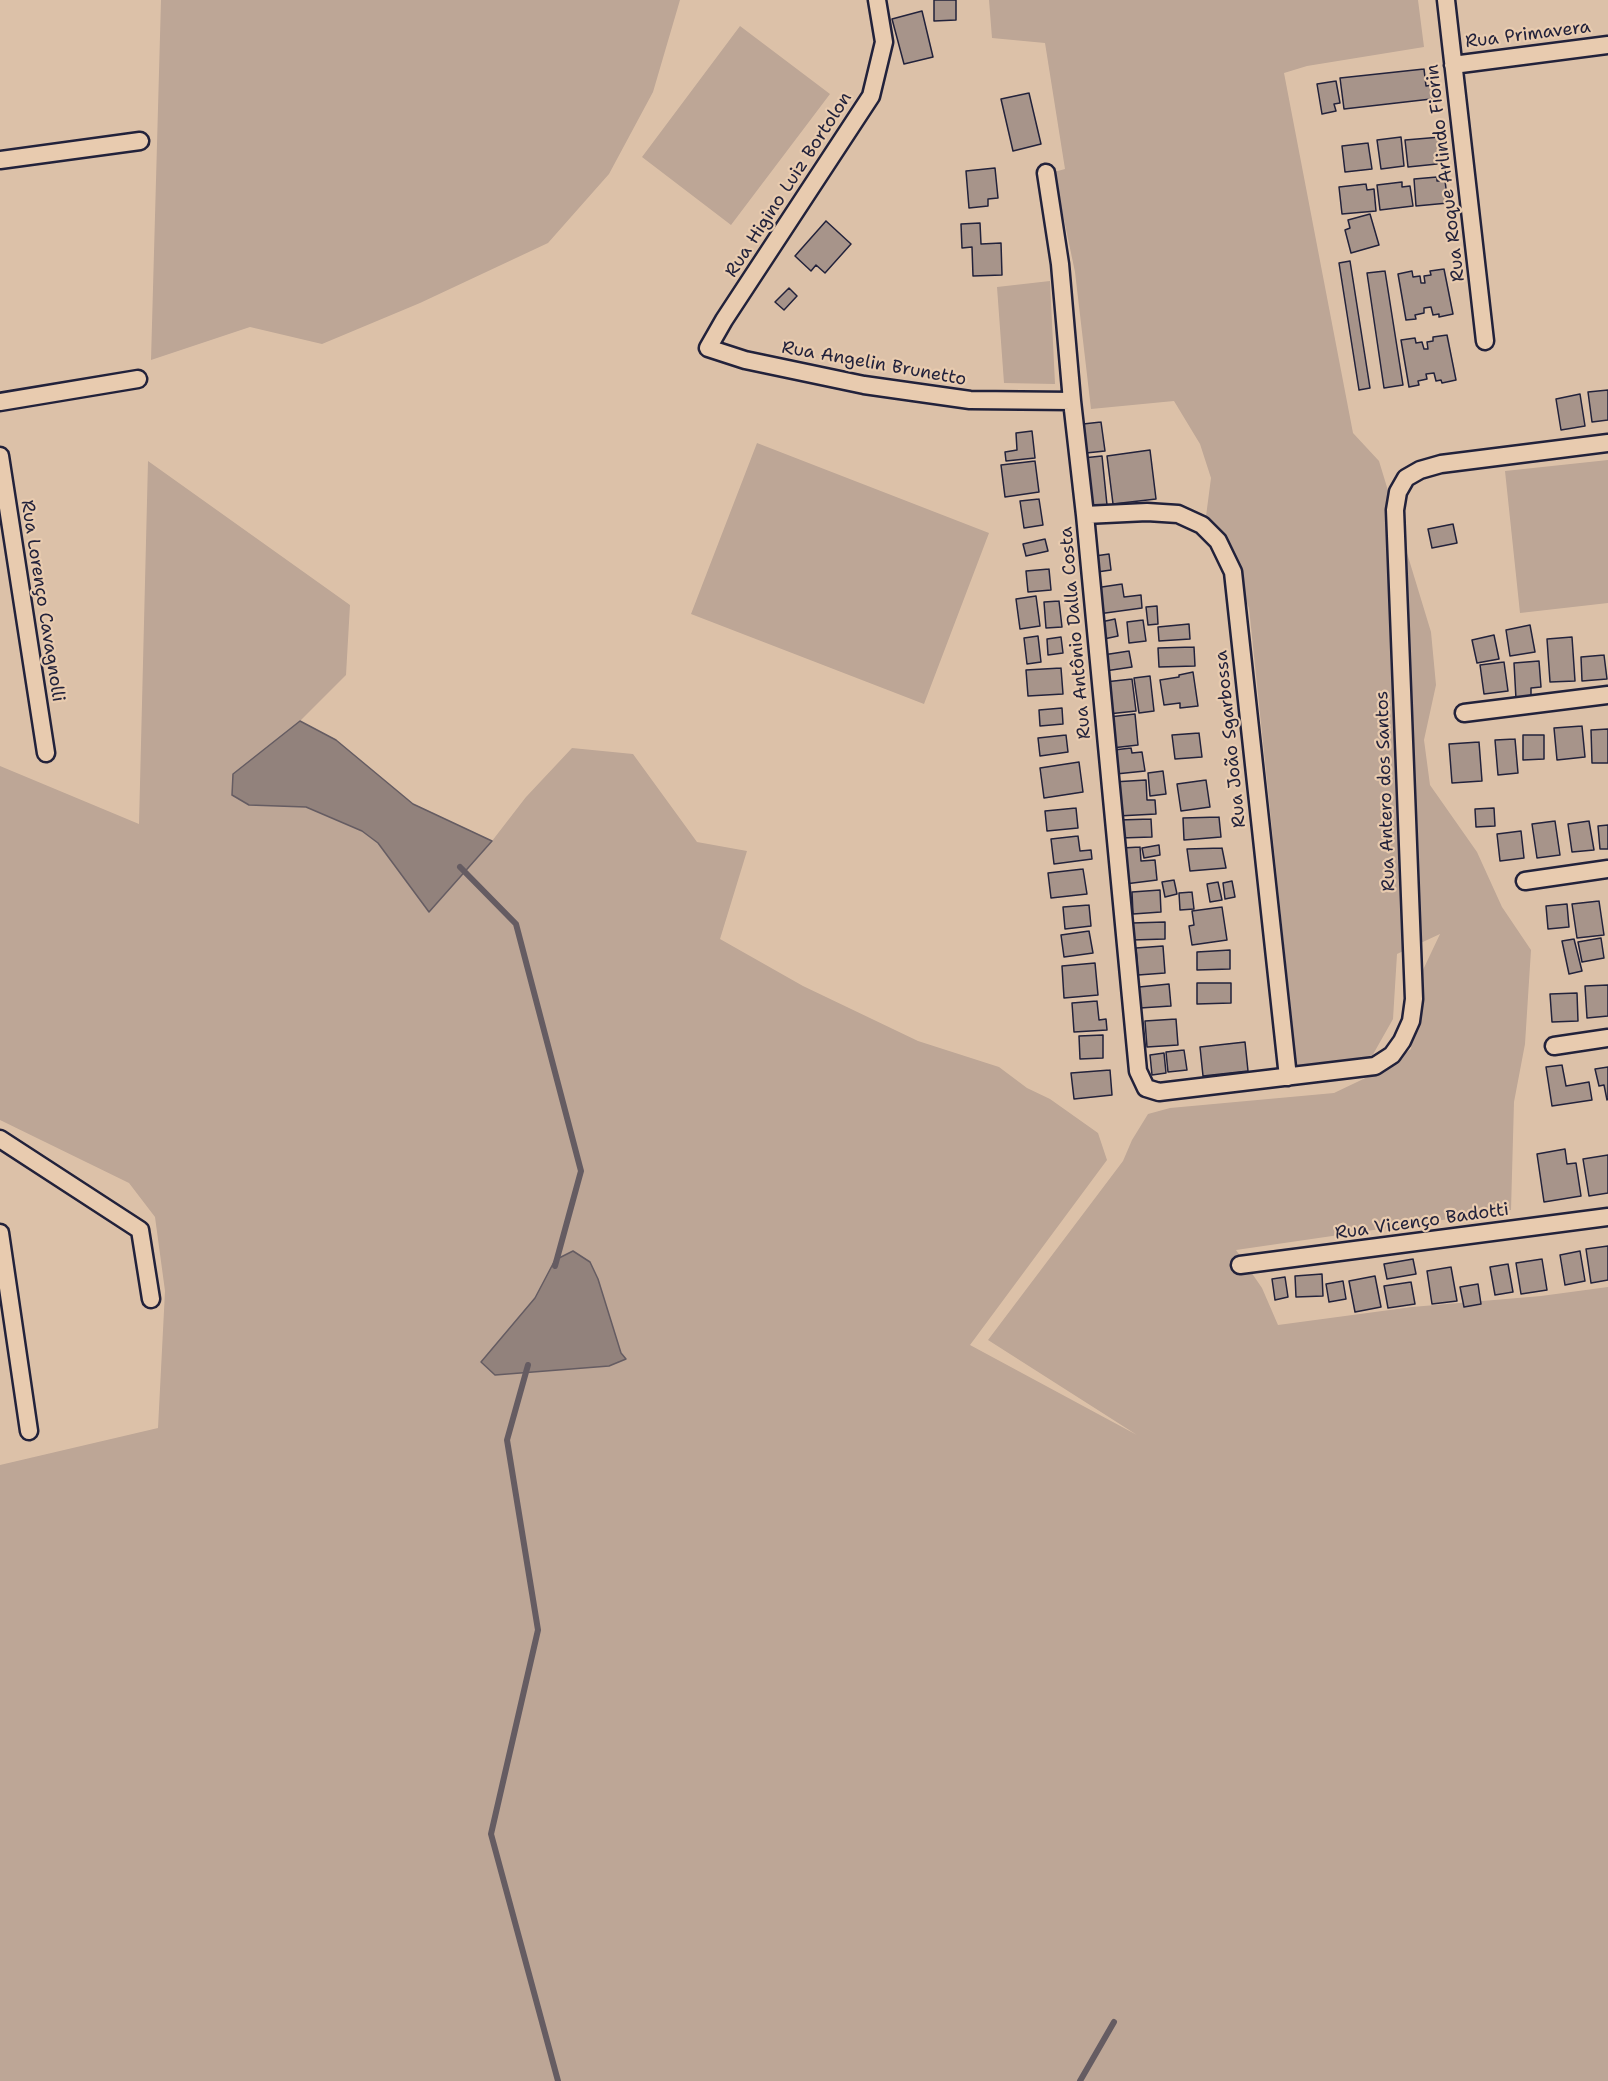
<!DOCTYPE html>
<html>
<head>
<meta charset="utf-8">
<style>
  body { margin:0 }
  canvas { display:block; background:#dcc1a8 }
</style>
</head>
<body>
<canvas width="1608" height="2081"></canvas>
<script>
const context = document.querySelector('canvas').getContext('2d');
context.lineJoin = 'round';
function fill(path, color) {
  context.fillStyle = color;
  context.fill(path, 'evenodd');
}
function toPath(rows) {
  const path = new Path2D();
  for (const r of rows) {
    path.moveTo(r[0], r[1]);
    for (let i = 2; i < r.length; i += 2) path.lineTo(r[i], r[i + 1]);
  }
  return path;
}
function strokePath(path, color, width, dash) {
  context.strokeStyle = color;
  context.lineWidth = width;
  context.lineCap = dash ? 'butt' : 'round';
  context.setLineDash(dash || []);
  context.stroke(path);
}
function drawText(font, color, halo, rows, align = 'center') {
  context.font = font + ' "Shantell Sans",sans-serif';
  context.lineWidth = 4.5;
  context.setLineDash([]);
  context.textBaseline = 'middle';
  context.strokeStyle = halo;
  context.fillStyle = color;
  for (const [text, x, y, turn = 0] of rows) {
    context.save();
    context.translate(x, y);
    context.rotate((+turn || 0) * Math.PI / 180);
    context.textAlign = isNaN(turn) ? turn : align;
    if (halo) context.strokeText(text, 0, 0);
    context.fillText(text, 0, 0);
    context.restore();
  }
}
fill(toPath([
  [161,0,680,0,653,92,609,174,548,243,420,303,322,344,250,327,151,360],
  [989,0,1418,0,1424,47,1307,66,1284,73,1353,433,1379,461,1431,632,1436,685,1424,740,1430,785,1477,852,1502,907,1531,950,1525,1044,1514,1102,1511,1210,1236,1250,1262,1288,1278,1325,1412,1307,1541,1296,1608,1287,1608,2081,0,2081,0,1465,158,1428,165,1291,155,1217,129,1183,0,1120,0,766,139,824,148,461,350,605,346,675,300,721,249,805,306,807,362,831,378,843,429,912,492,841,526,797,572,748,633,754,697,842,747,851,720,939,803,986,918,1041,999,1067,1027,1088,1050,1099,1098,1133,1107,1160,970,1345,1137,1435,988,1340,1123,1161,1132,1140,1148,1114,1170,1108,1334,1093,1378,1072,1411,1049,1422,972,1440,934,1397,954,1393,1019,1371,1058,1327,1079,1298,1080,1249,608,1223,546,1205,524,1211,478,1200,444,1174,401,1091,409,1075,272,1054,172,1065,169,1045,43,992,38],
  [740,26,830,94,731,225,642,157],
  [1050,281,1055,384,1004,383,997,287],
  [757,443,989,533,924,704,691,614],
  [1608,460,1608,603,1520,613,1505,471]
]), '#bda696');
const water = toPath([
  [300,721,336,740,413,804,492,841,429,912,378,843,362,831,306,807,249,805,232,795,233,774,300,721],
  [573,1251,590,1262,598,1279,621,1353,626,1359,609,1366,495,1375,481,1362,535,1298,555,1260,573,1251]
]);
fill(water, '#92827c');
strokePath(water, '#655c62', 1.5);
strokePath(toPath([
  [460,867,516,924,581,1171,555,1266],
  [528,1365,507,1440,538,1630,491,1834,558,2081],
  [1080,2081,1114,2022]
]), '#655c62', 6);
const building = toPath([
  [934,0,956,0,956,20,934,21,934,0],
  [922,11,933,57,904,64,892,19,922,11],
  [1424,69,1426,86,1439,84,1440,98,1344,109,1340,78,1424,69],
  [1336,81,1340,103,1334,104,1336,111,1322,114,1317,84,1336,81],
  [1029,93,1041,144,1013,151,1001,99,1029,93],
  [1401,137,1404,166,1381,169,1377,140,1401,137],
  [1441,137,1443,159,1437,160,1437,164,1408,167,1405,140,1441,137],
  [1368,143,1372,169,1345,172,1342,146,1368,143],
  [995,168,998,198,988,199,988,206,969,208,966,171,995,168],
  [1437,177,1437,181,1445,181,1448,203,1416,206,1414,179,1437,177],
  [1402,182,1402,187,1410,186,1413,206,1380,210,1377,185,1402,182],
  [1366,184,1367,190,1374,189,1376,211,1342,214,1339,187,1366,184],
  [1370,214,1379,245,1351,253,1345,230,1350,228,1348,220,1370,214],
  [826,221,851,244,825,273,816,265,811,271,795,256,826,221],
  [980,223,981,244,1001,243,1002,275,973,276,972,247,962,248,961,224,980,223],
  [1350,261,1370,388,1359,390,1339,263,1350,261],
  [1444,269,1453,314,1439,317,1439,314,1433,315,1431,307,1424,308,1424,313,1415,315,1416,319,1406,320,1398,274,1412,271,1413,277,1420,276,1421,283,1425,283,1424,276,1431,275,1430,271,1444,269],
  [1385,271,1403,385,1384,388,1367,273,1385,271],
  [789,288,797,296,784,310,775,302,789,288],
  [1447,335,1456,380,1442,383,1441,380,1436,381,1434,373,1426,374,1427,379,1418,381,1419,385,1409,387,1401,340,1415,338,1416,343,1422,342,1424,349,1428,349,1427,342,1433,341,1433,337,1447,335],
  [1608,390,1608,420,1592,422,1588,392,1608,390],
  [1580,394,1585,426,1561,430,1556,399,1580,394],
  [1101,422,1105,451,1086,453,1083,424,1101,422],
  [1032,431,1035,458,1006,461,1005,452,1017,450,1016,433,1032,431],
  [1150,450,1156,499,1113,504,1107,456,1150,450],
  [1102,456,1107,505,1088,508,1083,458,1102,456],
  [1035,461,1039,492,1005,497,1001,465,1035,461],
  [1039,499,1043,525,1024,528,1020,501,1039,499],
  [1453,524,1457,543,1432,548,1428,529,1453,524],
  [1045,539,1048,551,1026,556,1023,544,1045,539],
  [1109,554,1111,570,1097,572,1095,556,1109,554],
  [1049,569,1051,590,1028,592,1026,571,1049,569],
  [1122,584,1124,597,1141,595,1142,608,1098,614,1095,588,1122,584],
  [1036,596,1040,626,1020,629,1016,599,1036,596],
  [1059,601,1062,627,1046,628,1044,602,1059,601],
  [1157,606,1158,624,1148,625,1146,607,1157,606],
  [1115,619,1118,636,1104,639,1101,622,1115,619],
  [1143,620,1146,641,1129,643,1127,622,1143,620],
  [1189,624,1190,639,1159,641,1158,627,1189,624],
  [1530,625,1535,652,1510,656,1506,630,1530,625],
  [1494,635,1499,659,1477,663,1472,640,1494,635],
  [1038,636,1041,662,1027,664,1024,638,1038,636],
  [1061,637,1063,653,1048,655,1047,639,1061,637],
  [1572,637,1575,681,1550,682,1547,639,1572,637],
  [1194,647,1195,666,1159,667,1158,648,1194,647],
  [1129,651,1132,667,1105,671,1103,655,1129,651],
  [1604,655,1607,679,1582,681,1581,657,1604,655],
  [1539,661,1541,687,1531,688,1531,698,1516,699,1514,663,1539,661],
  [1504,662,1508,691,1484,694,1480,665,1504,662],
  [1061,668,1063,694,1028,696,1026,670,1061,668],
  [1193,672,1198,706,1180,708,1180,703,1164,705,1160,680,1179,677,1179,675,1193,672],
  [1150,676,1154,711,1139,713,1134,678,1150,676],
  [1132,679,1136,711,1108,714,1105,682,1132,679],
  [1062,708,1063,724,1040,726,1039,710,1062,708],
  [1135,714,1138,745,1112,748,1109,717,1135,714],
  [1582,726,1585,757,1557,760,1554,728,1582,726],
  [1608,729,1608,763,1592,763,1591,730,1608,729],
  [1199,733,1202,757,1175,759,1172,735,1199,733],
  [1066,735,1068,752,1040,756,1038,738,1066,735],
  [1523,735,1544,735,1544,759,1523,760,1523,735],
  [1515,739,1518,773,1498,775,1495,740,1515,739],
  [1479,742,1482,781,1452,783,1449,744,1479,742],
  [1131,748,1132,753,1142,752,1145,771,1116,774,1114,750,1131,748],
  [1079,762,1083,792,1044,798,1040,768,1079,762],
  [1163,771,1166,794,1150,796,1148,773,1163,771],
  [1146,780,1147,800,1155,800,1156,814,1118,816,1113,782,1146,780],
  [1206,780,1210,807,1181,811,1177,784,1206,780],
  [1076,808,1078,828,1047,831,1045,811,1076,808],
  [1494,808,1495,826,1476,827,1475,809,1494,808],
  [1219,817,1221,837,1184,840,1183,818,1219,817],
  [1151,819,1152,837,1120,838,1119,820,1151,819],
  [1555,821,1560,855,1537,858,1532,824,1555,821],
  [1589,821,1594,850,1572,852,1568,824,1589,821],
  [1608,825,1608,849,1600,849,1598,826,1608,825],
  [1521,831,1524,858,1500,861,1497,834,1521,831],
  [1078,836,1080,851,1091,850,1092,859,1054,864,1051,839,1078,836],
  [1159,845,1160,855,1144,858,1142,848,1159,845],
  [1140,847,1141,861,1155,860,1157,880,1125,884,1122,848,1140,847],
  [1222,848,1226,868,1190,871,1187,849,1222,848],
  [1083,869,1087,894,1051,898,1048,873,1083,869],
  [1174,880,1177,894,1165,897,1162,882,1174,880],
  [1232,881,1235,897,1225,899,1223,883,1232,881],
  [1218,882,1222,900,1210,902,1207,884,1218,882],
  [1160,890,1161,912,1133,914,1132,892,1160,890],
  [1192,892,1194,909,1180,910,1179,893,1192,892],
  [1599,901,1604,935,1577,938,1572,904,1599,901],
  [1567,904,1569,927,1548,929,1546,906,1567,904],
  [1089,905,1091,926,1065,929,1063,907,1089,905],
  [1222,907,1227,940,1192,945,1189,926,1194,925,1192,911,1222,907],
  [1165,922,1165,939,1132,940,1132,923,1165,922],
  [1089,931,1093,953,1064,957,1061,935,1089,931],
  [1601,938,1604,958,1582,962,1578,942,1601,938],
  [1574,939,1582,971,1569,974,1562,941,1574,939],
  [1163,946,1165,973,1138,975,1136,948,1163,946],
  [1230,950,1230,969,1197,970,1197,952,1230,950],
  [1095,963,1098,995,1064,998,1062,966,1095,963],
  [1197,983,1231,983,1231,1003,1197,1004,1197,983],
  [1169,984,1171,1006,1140,1008,1139,987,1169,984],
  [1608,985,1608,1016,1587,1018,1585,986,1608,985],
  [1577,993,1578,1021,1552,1022,1550,994,1577,993],
  [1097,1001,1099,1020,1106,1019,1107,1030,1074,1032,1072,1003,1097,1001],
  [1176,1019,1178,1045,1147,1047,1145,1021,1176,1019],
  [1103,1035,1103,1058,1080,1059,1079,1036,1103,1035],
  [1245,1042,1248,1071,1203,1076,1200,1047,1245,1042],
  [1184,1050,1187,1070,1168,1072,1166,1052,1184,1050],
  [1164,1053,1166,1073,1152,1075,1150,1055,1164,1053],
  [1562,1065,1566,1086,1589,1082,1592,1100,1552,1106,1546,1067,1562,1065],
  [1608,1067,1608,1099,1607,1100,1604,1085,1599,1086,1595,1069,1608,1067],
  [1110,1070,1112,1095,1074,1099,1071,1073,1110,1070],
  [1565,1149,1567,1164,1576,1163,1581,1196,1544,1202,1537,1154,1565,1149],
  [1608,1155,1608,1193,1589,1196,1583,1159,1608,1155],
  [1608,1246,1608,1280,1591,1283,1586,1249,1608,1246],
  [1580,1251,1585,1281,1565,1285,1560,1255,1580,1251],
  [1413,1259,1416,1274,1387,1279,1384,1264,1413,1259],
  [1542,1259,1547,1290,1521,1294,1516,1263,1542,1259],
  [1508,1264,1513,1292,1495,1295,1490,1267,1508,1264],
  [1451,1267,1457,1301,1432,1304,1427,1271,1451,1267],
  [1322,1274,1323,1296,1296,1297,1295,1276,1322,1274],
  [1375,1276,1381,1307,1355,1312,1349,1281,1375,1276],
  [1285,1277,1288,1297,1275,1300,1272,1279,1285,1277],
  [1343,1281,1346,1299,1329,1302,1326,1284,1343,1281],
  [1411,1282,1415,1304,1388,1308,1384,1286,1411,1282],
  [1478,1284,1481,1304,1464,1307,1460,1287,1478,1284]
]);
fill(building, '#a7948a');
strokePath(building, '#22223b', 1.5);
const street = toPath([
  [877,0,884,42,871,96,724,320,708,348,745,360,864,385,970,400,1072,401],
  [1446,0,1485,341],
  [1453,65,1608,45],
  [0,160,140,141],
  [1046,173,1060,264,1072,401,1085,515,1138,1071,1146,1088,1159,1092,1375,1066,1392,1055,1402,1041,1411,1021,1414,999,1395,510,1398,492,1406,478,1420,470,1441,464,1608,443],
  [0,402,138,379],
  [0,456,46,753],
  [1085,515,1147,512,1178,514,1202,525,1218,541,1233,572,1288,1077],
  [1464,713,1608,695],
  [1525,881,1608,869],
  [1554,1046,1608,1038],
  [0,1139,140,1230,151,1299],
  [0,1233,29,1431],
  [1240,1265,1608,1217]
]);
strokePath(street, '#22223b', 21);
strokePath(street, '#e8cbaf', 16);
drawText('18px', '#22223b', '#e8cbaf', [
  ["Rua Primavera",1528,35,-7],
  ["Rua Roque Arlindo Fiorin",1446,173,-97],
  ["Rua Higino Luiz Bortolon",789,185,-57],
  ["Rua Angelin Brunetto",874,364,10],
  ["Rua Lorenço Cavagnolli",42,601,81],
  ["Rua Antônio Dalla Costa",1076,633,-95],
  ["Rua João Sgarbossa",1231,739,-96],
  ["Rua Antero dos Santos",1386,791,-92],
  ["Rua Vicenço Badotti",1422,1222,-8]
]);
</script>
</body>
</html>
